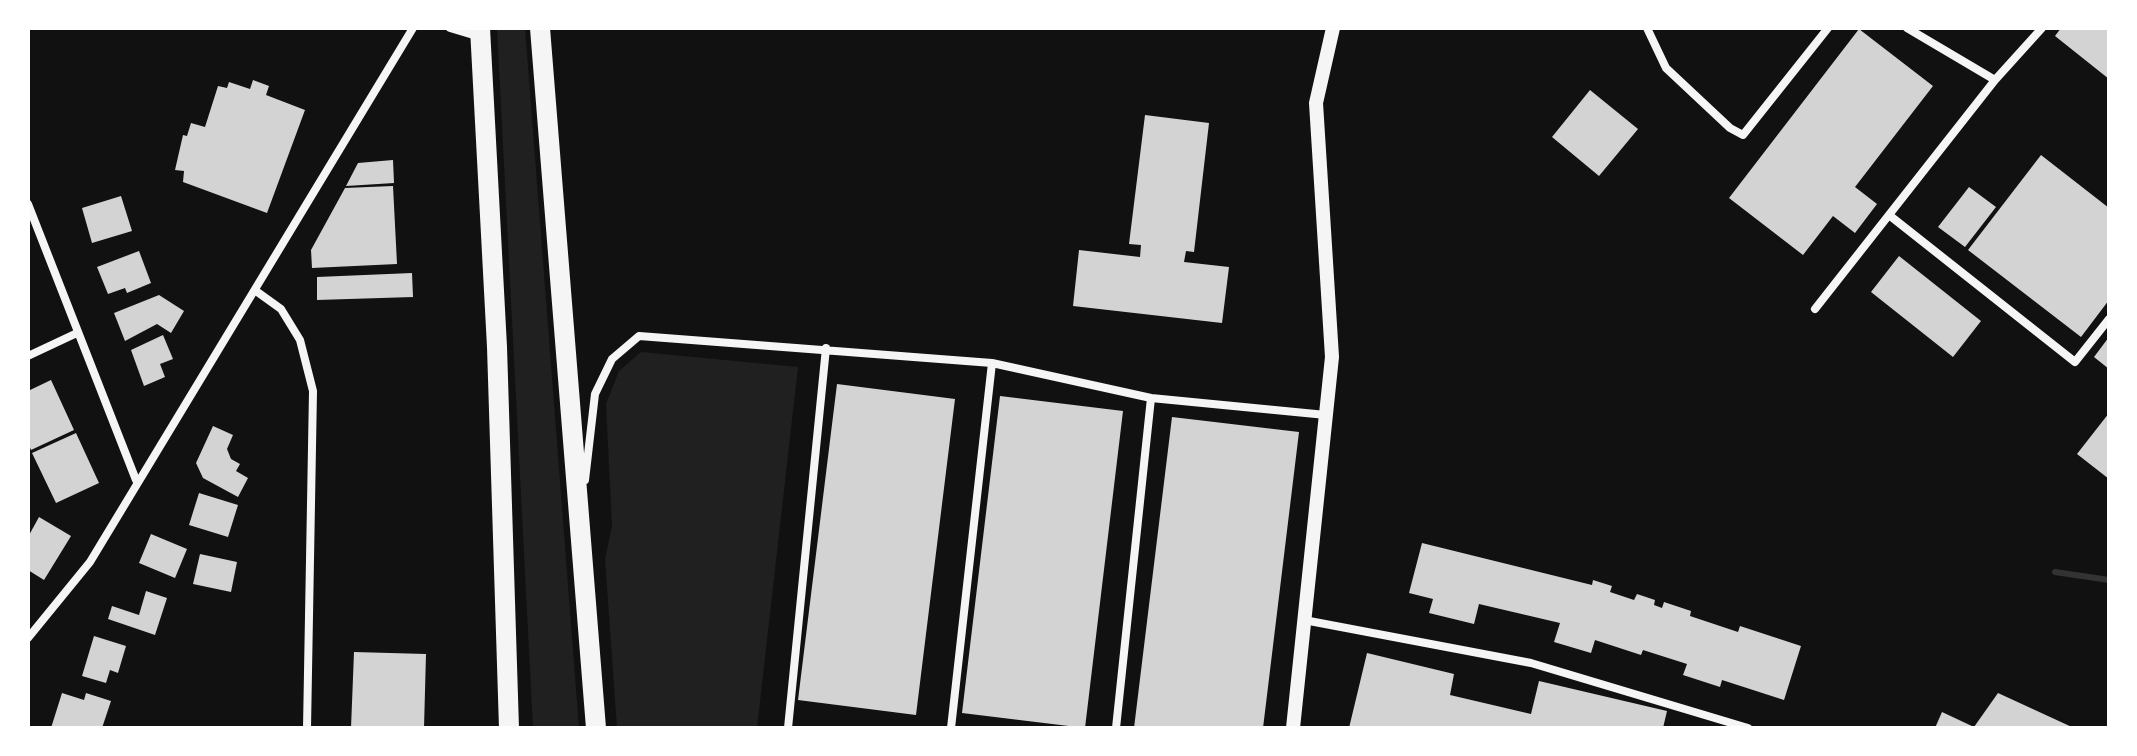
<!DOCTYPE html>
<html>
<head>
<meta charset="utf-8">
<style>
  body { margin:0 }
  #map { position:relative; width:2137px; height:756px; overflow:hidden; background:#111; font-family:Roboto,sans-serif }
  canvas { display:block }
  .frame { position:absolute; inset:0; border:30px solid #fff; pointer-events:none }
</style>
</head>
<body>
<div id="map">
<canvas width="2137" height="756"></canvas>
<div class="frame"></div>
</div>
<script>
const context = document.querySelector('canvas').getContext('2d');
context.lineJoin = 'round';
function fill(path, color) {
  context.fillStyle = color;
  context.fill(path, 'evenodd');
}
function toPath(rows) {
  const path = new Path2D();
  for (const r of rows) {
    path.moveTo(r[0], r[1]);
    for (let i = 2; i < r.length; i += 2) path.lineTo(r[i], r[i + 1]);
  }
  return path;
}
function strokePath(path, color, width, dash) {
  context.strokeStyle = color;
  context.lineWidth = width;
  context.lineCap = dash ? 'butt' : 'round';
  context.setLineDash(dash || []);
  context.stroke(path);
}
fill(toPath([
  [497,28,525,28,579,728,533,728],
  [641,352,798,367,757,728,617,728,605,559,612,526,606,404,619,371]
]), '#202020');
strokePath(toPath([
  [2055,572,2109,580]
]), '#333', 6);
fill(toPath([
  [2061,28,2109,28,2109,79,2055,36],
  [1859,29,1933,86,1855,187,1877,204,1855,233,1833,216,1803,255,1729,198],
  [253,80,269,86,266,95,305,110,267,213,183,182,184,171,175,170,183,135,187,136,191,123,205,127,218,86,227,88,229,82,250,89],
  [1590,90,1638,129,1599,176,1552,137],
  [1145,115,1209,123,1194,252,1186,251,1184,262,1229,267,1222,323,1073,306,1079,250,1140,257,1141,245,1129,244],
  [2041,155,2109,208,2109,300,2081,337,1968,250],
  [393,160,394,183,346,186,358,163],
  [393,186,397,264,312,268,311,250,345,188],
  [1969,187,1996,207,1965,247,1938,227],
  [121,196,132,231,92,243,82,208],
  [139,251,151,283,127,293,125,288,108,294,97,267],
  [1899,256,1981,321,1953,357,1871,292],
  [412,273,413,297,317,300,317,277],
  [159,295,184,311,171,333,157,324,125,341,114,313],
  [163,335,173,359,160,364,165,377,144,386,131,350],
  [2109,337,2109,369,2094,357],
  [51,380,74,430,31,450,28,443,28,391],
  [837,384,955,399,916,715,798,700],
  [1000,396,1123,411,1085,728,962,713],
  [2109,413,2109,479,2077,454],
  [1172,417,1299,432,1263,728,1134,728],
  [213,426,233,435,227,449,231,459,240,464,236,471,248,478,238,497,203,478,196,463],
  [76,433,99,483,56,503,32,453],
  [199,493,238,505,228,537,189,525],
  [39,517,71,536,44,580,28,570,28,537],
  [151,534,187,549,175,578,139,563],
  [1422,543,1592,585,1593,580,1612,586,1610,592,1634,600,1637,594,1655,600,1654,605,1662,608,1664,602,1691,611,1690,616,1738,632,1740,626,1801,646,1784,700,1722,680,1720,687,1683,675,1687,664,1643,650,1641,655,1595,640,1591,653,1554,642,1560,623,1479,604,1474,624,1429,613,1433,599,1409,593],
  [200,554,237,562,231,592,193,584],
  [146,591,167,598,155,635,108,619,112,606,139,615],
  [94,636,126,646,118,673,110,670,106,683,82,676],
  [354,652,426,654,424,728,351,728],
  [1367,653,1454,674,1450,695,1531,714,1539,681,1667,711,1663,728,1349,728],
  [62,693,84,700,86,693,111,701,102,728,51,728],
  [1998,693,2074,728,1935,728,1942,712,1974,727]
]), '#d3d3d3');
strokePath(toPath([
  [450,28,480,37],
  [1647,28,1666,68,1730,128,1743,135,1828,28],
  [1907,28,1995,80],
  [28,204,136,480],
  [1889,215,2075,362,2109,319],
  [256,291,281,309,300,340,313,391,307,728],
  [1815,309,1995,80,2042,28],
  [28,356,77,333],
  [585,480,595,394,612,359,639,336,992,363,1151,398,1326,415],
  [1304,620,1531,663,1748,728],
  [28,638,90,562,413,28],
  [788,728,826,348],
  [951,728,992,363],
  [1116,728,1151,398]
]), '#f5f5f5', 8);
strokePath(toPath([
  [1293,728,1332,357,1316,103,1333,28]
]), '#f5f5f5', 14);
strokePath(toPath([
  [480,28,497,347,509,728],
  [540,28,596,728]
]), '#f5f5f5', 20);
</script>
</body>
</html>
